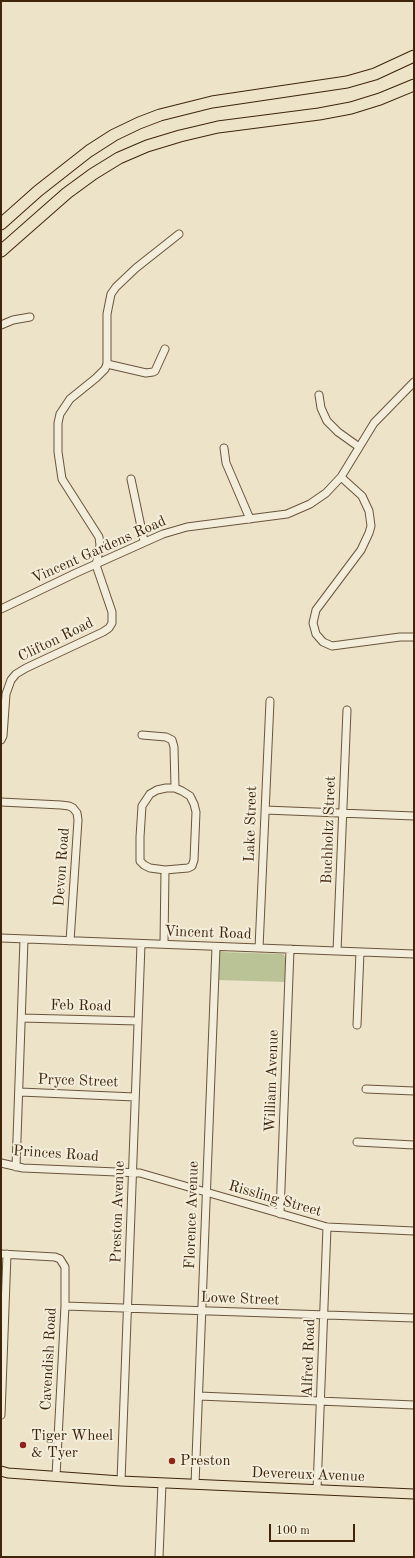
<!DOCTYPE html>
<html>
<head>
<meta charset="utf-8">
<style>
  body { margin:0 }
  #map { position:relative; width:415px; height:1558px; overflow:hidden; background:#ede3c9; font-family:"Old Standard TT",serif }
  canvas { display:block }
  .frame { position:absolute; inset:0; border:2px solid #40250a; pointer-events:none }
  .scale { position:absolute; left:269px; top:1524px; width:86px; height:18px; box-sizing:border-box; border:2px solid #40250a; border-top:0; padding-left:5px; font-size:12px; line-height:14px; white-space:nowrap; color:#40250a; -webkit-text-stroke:3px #f3eddc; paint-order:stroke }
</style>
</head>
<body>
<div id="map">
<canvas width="415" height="1558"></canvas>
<div class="frame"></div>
<div class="scale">100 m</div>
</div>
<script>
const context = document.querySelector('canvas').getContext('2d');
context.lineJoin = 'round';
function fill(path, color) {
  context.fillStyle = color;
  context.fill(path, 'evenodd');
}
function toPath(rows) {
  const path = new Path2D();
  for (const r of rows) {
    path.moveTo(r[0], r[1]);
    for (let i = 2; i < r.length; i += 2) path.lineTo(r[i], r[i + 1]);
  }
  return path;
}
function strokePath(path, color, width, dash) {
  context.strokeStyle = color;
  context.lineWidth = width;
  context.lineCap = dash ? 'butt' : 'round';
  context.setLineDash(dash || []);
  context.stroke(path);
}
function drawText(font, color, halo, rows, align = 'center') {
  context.font = font + ' "Old Standard TT",serif';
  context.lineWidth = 4;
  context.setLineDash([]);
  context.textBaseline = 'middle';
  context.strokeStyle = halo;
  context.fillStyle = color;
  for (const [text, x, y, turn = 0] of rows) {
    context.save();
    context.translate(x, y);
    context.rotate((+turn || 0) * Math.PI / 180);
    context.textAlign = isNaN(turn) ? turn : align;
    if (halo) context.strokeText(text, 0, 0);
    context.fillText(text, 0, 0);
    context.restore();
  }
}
fill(toPath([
  [220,952,283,954,287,959,286,982,218,980,219,953]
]), '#bac395');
const minor = toPath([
  [1,325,13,320,30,317],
  [107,364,146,373,153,372,155,371,165,349],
  [319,395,321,408,327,421,338,432,359,447],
  [224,448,226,463,250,519],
  [341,477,362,496,369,511,371,526,369,533,361,550,316,610,313,623,316,634,323,642,332,646,400,637,414,637],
  [131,479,144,541],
  [1,609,76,573,163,534,187,527,287,514,310,504,326,493,341,477,374,423,414,382],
  [142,735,166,737,172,740,174,747,175,788],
  [1,740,3,736,6,694,11,680,16,674,26,668,103,632,109,628,112,623,112,612,96,565,100,545,99,537,62,479,58,452,58,423,60,414,70,399,96,378,105,369,107,364,107,314,111,294,116,287,136,268,179,234],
  [166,788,175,788,182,791,190,796,194,804,196,812,194,860,192,866,188,868,165,870,150,868,144,865,140,861,140,837,142,806,150,794,157,790,166,788],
  [1,802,61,805,69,806,73,808,77,813,78,820,70,941],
  [265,810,414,816],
  [1,938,414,954],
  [164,944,165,870],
  [259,948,270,701],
  [337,951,347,710],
  [22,1018,138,1021],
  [357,1025,360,952],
  [366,1089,414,1091],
  [20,1092,135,1097],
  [357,1142,414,1145],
  [1,1163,23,1168,140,1173,327,1227,414,1231],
  [16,1167,24,939],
  [280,1214,290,949],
  [1,1254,55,1257,60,1259,65,1267,65,1306,56,1476],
  [65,1306,414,1318],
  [199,1396,414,1405],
  [1,1415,7,1254],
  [121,1481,141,944],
  [195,1484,216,947],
  [317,1489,327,1227],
  [159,1557,162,1483]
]);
const major = toPath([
  [1,1471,8,1473,121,1481,414,1494]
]);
const highway = toPath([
  [1,224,38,191,89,151,114,135,139,123,160,115,212,102,347,82,375,74,414,56],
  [1,251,67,193,93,174,119,158,147,146,180,136,218,127,319,114,351,108,380,99,414,85]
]);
strokePath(minor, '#6b543a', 9);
strokePath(major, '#40250a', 11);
strokePath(highway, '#40250a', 13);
strokePath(minor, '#f3eddc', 7);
strokePath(major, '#ede3c9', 9);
strokePath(highway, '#ede3c9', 11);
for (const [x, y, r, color] of [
  [23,1445,4,"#8f2418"],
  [172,1461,4,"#8f2418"]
]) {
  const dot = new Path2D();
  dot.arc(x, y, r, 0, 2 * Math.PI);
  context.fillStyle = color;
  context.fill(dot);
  strokePath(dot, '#f3eddc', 1.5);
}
drawText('15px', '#40250a', '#f3eddc', [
  ["Vincent Gardens Road",99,550,-24],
  ["Clifton Road",56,640,-26],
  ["Lake Street",251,824,-88],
  ["Buchholtz Street",329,830,-88],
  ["Devon Road",62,867,-86],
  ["Vincent Road",208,933,2],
  ["Feb Road",81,1006,1],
  ["Pryce Street",78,1081,2],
  ["William Avenue",272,1081,-88],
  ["Princes Road",56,1154,4],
  ["Rissling Street",275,1199,16],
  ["Preston Avenue",118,1212,-88],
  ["Florence Avenue",192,1215,-88],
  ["Lowe Street",240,1299,2],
  ["Alfred Road",309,1358,-88],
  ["Cavendish Road",49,1359,-87],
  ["Devereux Avenue",308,1475,2]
]);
drawText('15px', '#40250a', '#f3eddc', [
  ["Tiger Wheel",31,1436],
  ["& Tyer",31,1453],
  ["Preston",180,1461]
], 'left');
</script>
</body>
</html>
